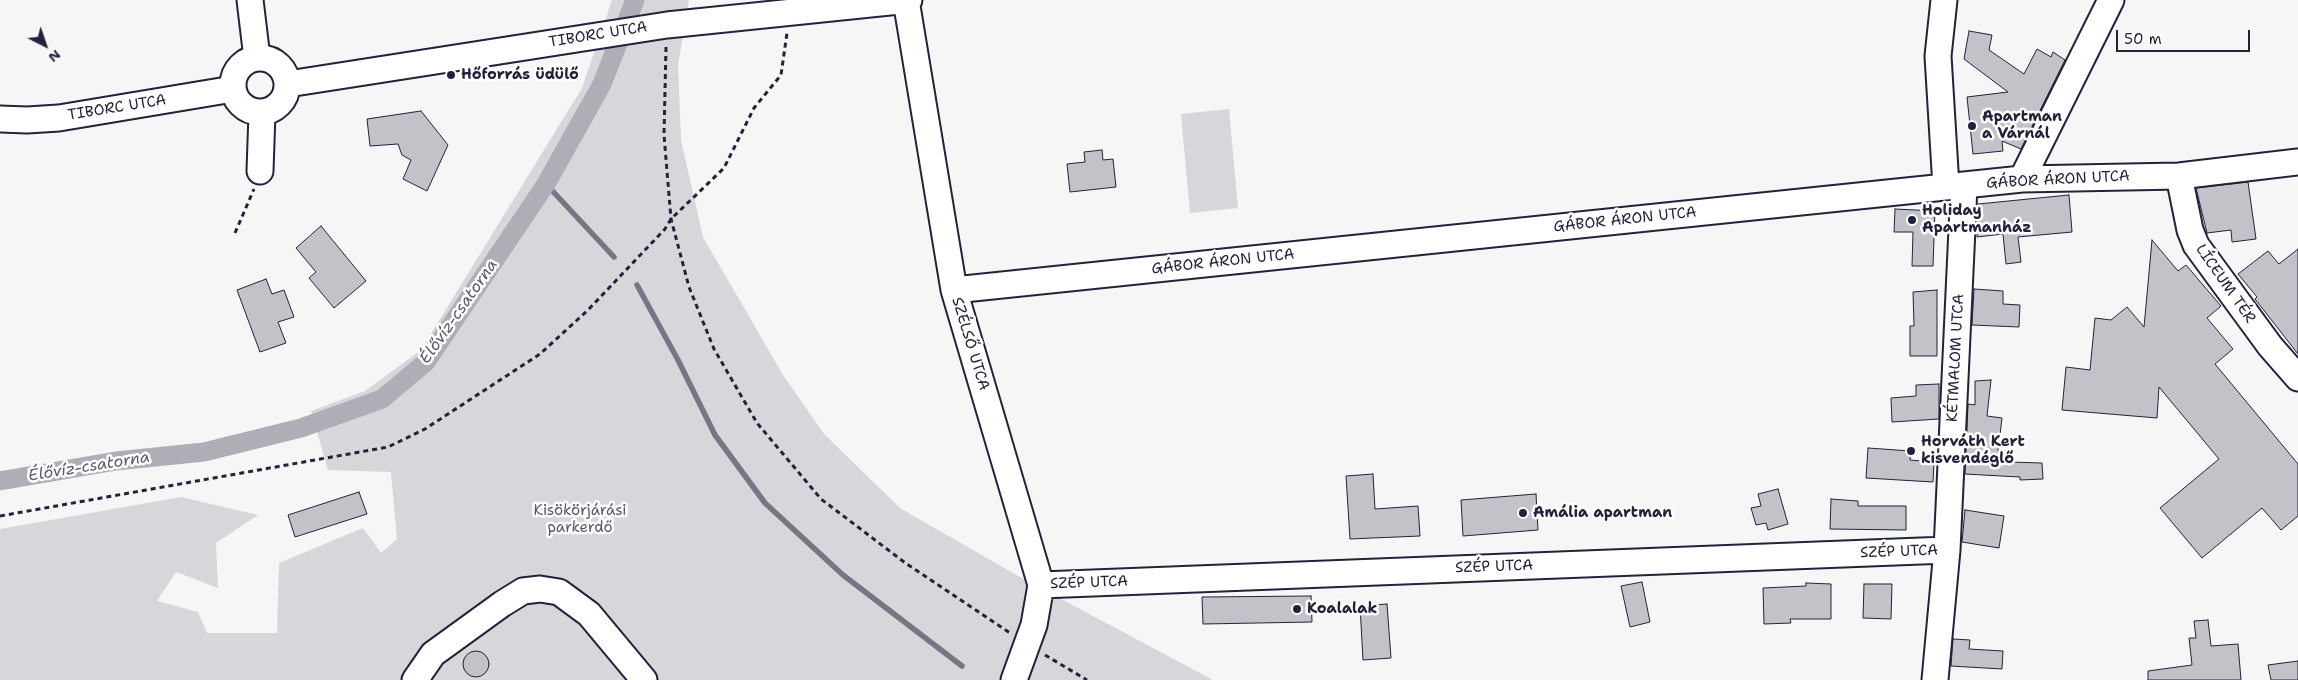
<!DOCTYPE html>
<html>
<head>
<meta charset="utf-8">
<style>
  body { margin:0 }
  #map { position:relative; width:2298px; height:680px; overflow:hidden; background:#f6f6f7; font-family:"Shantell Sans",sans-serif }
  canvas { display:block }
  .north { position:absolute; left:20px; top:20px; width:50px; height:50px; -webkit-text-stroke:4px #fff; paint-order:stroke; rotate:139deg; font-size:14px; font-weight:700; line-height:20px; text-align:center; color:#22223b }
  .north::after { content:''; display:block; margin:auto; width:18px; height:22px; background:#22223b; clip-path:polygon(50% 0,100% 100%,50% 72%,0 100%) }
  .scale { position:absolute; left:2116px; top:30px; width:134px; height:22px; box-sizing:border-box; border:2px solid #22223b; border-top:0; padding-left:6px; font-size:15px; line-height:18px; white-space:nowrap; color:#22223b; -webkit-text-stroke:4px #fff; paint-order:stroke }
</style>
</head>
<body>
<div id="map">
<canvas width="2298" height="680"></canvas>
<div class="north">N</div>
<div class="scale">50 m</div>
</div>
<script>
const context = document.querySelector('canvas').getContext('2d');
context.lineJoin = 'round';
function fill(path, color) {
  context.fillStyle = color;
  context.fill(path, 'evenodd');
}
function toPath(rows) {
  const path = new Path2D();
  for (const r of rows) {
    if (r.length === 3) {
      path.moveTo(r[0] + r[2], r[1]);
      path.arc(r[0], r[1], r[2], 0, 2 * Math.PI);
      continue;
    }
    path.moveTo(r[0], r[1]);
    for (let i = 2; i < r.length; i += 2) path.lineTo(r[i], r[i + 1]);
  }
  return path;
}
function strokePath(path, color, width, dash) {
  context.strokeStyle = color;
  context.lineWidth = width;
  context.lineCap = dash ? 'butt' : 'round';
  context.setLineDash(dash || []);
  context.stroke(path);
}
function drawText(font, color, halo, rows, align = 'center') {
  context.font = font + ' "Shantell Sans",sans-serif';
  context.lineWidth = 5;
  context.setLineDash([]);
  context.textBaseline = 'middle';
  context.strokeStyle = halo;
  context.fillStyle = color;
  for (const [text, x, y, turn = 0] of rows) {
    context.save();
    context.translate(x, y);
    context.rotate((+turn || 0) * Math.PI / 180);
    context.textAlign = isNaN(turn) ? turn : align;
    if (halo) context.strokeText(text, 0, 0);
    context.fillText(text, 0, 0);
    context.restore();
  }
}
fill(toPath([
  [612,0,689,0,678,65,681,140,703,237,783,375,824,434,900,508,1018,576,1213,680,0,680,0,529,181,497,258,515,216,543,218,588,176,572,157,601,198,612,207,633,277,633,279,563,363,528,381,553,397,539,391,472,328,470,311,411,365,391,421,350,582,88],
  [1229,109,1238,208,1190,213,1181,114]
]), '#d7d7db');
strokePath(toPath([
  [546,184,614,257],
  [637,285,678,360,715,435,765,503,843,575,962,666]
]), '#767685', 5.5);
strokePath(toPath([
  [0,481,116,461,204,452,301,428,382,399,426,362,546,184,602,84,635,0]
]), '#aeaeb7', 19);
const building = toPath([
  [1969,31,1992,35,1989,50,2024,74,2037,49,2051,57,2053,52,2065,60,2021,149,2002,141,2003,151,1973,154,1967,97,2008,92,1964,59,1969,31],
  [421,111,448,145,427,191,403,179,411,160,402,155,398,144,370,146,367,119,421,111],
  [1102,150,1103,160,1113,159,1116,187,1070,192,1067,164,1085,162,1084,152,1102,150],
  [2248,182,2256,239,2232,242,2231,230,2207,233,2196,188,2248,182],
  [2069,195,2072,232,2018,237,2021,262,2006,264,2003,234,1977,237,1978,204,2069,195],
  [1895,209,1935,211,1933,266,1912,266,1913,232,1894,232,1895,209],
  [321,226,366,281,334,308,309,278,316,272,296,248,321,226],
  [2152,240,2178,271,2186,265,2221,306,2207,318,2233,349,2215,364,2298,464,2298,516,2281,530,2262,508,2202,558,2160,508,2219,459,2159,387,2157,418,2062,410,2066,367,2090,370,2095,318,2111,320,2127,307,2144,327,2152,240],
  [2298,249,2298,354,2255,299,2257,297,2238,274,2268,251,2279,264,2298,249],
  [266,279,272,294,284,290,294,317,278,322,286,343,260,352,237,290,266,279],
  [1974,289,2003,291,2003,304,2020,305,2019,327,1972,325,1974,289],
  [1937,290,1937,356,1910,356,1910,326,1914,326,1913,292,1937,290],
  [1991,380,1987,416,2002,418,1998,451,2010,451,2009,462,2042,463,2043,479,2020,480,2020,477,1965,474,1968,404,1975,405,1975,381,1991,380],
  [1939,384,1939,419,1892,422,1891,398,1916,396,1916,385,1939,384],
  [1868,448,1911,451,1910,460,1934,462,1933,482,1866,478,1868,448],
  [1373,474,1375,509,1418,506,1420,536,1350,539,1346,476,1373,474],
  [1778,489,1788,524,1768,530,1766,523,1756,525,1751,508,1761,506,1758,494,1778,489],
  [359,492,367,514,295,537,288,515,359,492],
  [1536,494,1538,530,1463,536,1461,500,1536,494],
  [1831,499,1858,501,1858,506,1906,506,1906,530,1830,529,1831,499],
  [1965,510,2004,516,1999,548,1962,542,1965,510],
  [1642,582,1650,622,1630,627,1621,586,1642,582],
  [1806,583,1831,584,1831,619,1790,619,1791,623,1764,624,1763,588,1806,586,1806,583],
  [1864,584,1892,584,1891,619,1863,618,1864,584],
  [1311,596,1312,622,1203,624,1202,597,1311,596],
  [1387,604,1391,658,1363,660,1360,606,1387,604],
  [2208,620,2211,646,2238,644,2241,680,2148,680,2148,671,2192,665,2189,638,2196,638,2194,621,2208,620],
  [1953,639,1970,640,1969,649,2003,651,2002,669,1951,666,1953,639],
  [476,664,13],
  [2298,661,2298,680,2271,680,2268,665,2298,661]
]);
fill(building, '#c2c2c9');
strokePath(building, '#22223b', 1);
const minor = toPath([
  [250,0,257,58],
  [906,0,954,290,1041,585,1034,625,1014,680],
  [1944,0,1938,56,1946,187],
  [260,85,27],
  [288,84,667,25,909,0],
  [0,119,27,120,59,118,233,89],
  [260,171,262,113],
  [2179,176,2190,230,2196,245,2270,346,2298,378],
  [2022,179,2111,0],
  [954,290,2022,179,2179,176,2298,162],
  [1041,585,1947,550],
  [415,680,433,654,502,604,523,591,540,589,559,592,589,614,644,680],
  [1935,680,1947,550,1964,186]
]);
strokePath(minor, '#22223b', 29);
strokePath(toPath([
  [666,47,664,135,671,219,689,287,714,349,757,423,821,499,904,562,1010,633],
  [235,233,254,189],
  [0,516,388,447,425,429,540,354,588,310,665,229,671,219,724,168,754,108,781,75,787,33],
  [1045,655,1087,680]
]), '#22223b', 3, [5, 4]);
strokePath(minor, '#fff', 25);
for (const [x, y, r, color] of [
  [451,75,5,"#22223b"],
  [1972,126,5,"#22223b"],
  [1912,220,5,"#22223b"],
  [1911,451,5,"#22223b"],
  [1523,513,5,"#22223b"],
  [1297,609,5,"#22223b"]
]) {
  const dot = new Path2D();
  dot.arc(x, y, r, 0, 2 * Math.PI);
  context.fillStyle = color;
  context.fill(dot);
  strokePath(dot, '#fff', 2);
}
drawText('15px', '#22223b', '#fff', [
  ["TIBORC UTCA",598,35,-9],
  ["TIBORC UTCA",117,108,-9],
  ["GÁBOR ÁRON UTCA",2058,180,-3],
  ["GÁBOR ÁRON UTCA",1625,220,-6],
  ["GÁBOR ÁRON UTCA",1223,262,-6],
  ["LÍCEUM TÉR",2225,284,55],
  ["SZÉLSŐ UTCA",970,344,73],
  ["KÉTMALOM UTCA",1956,358,-87],
  ["SZÉP UTCA",1899,552,-2],
  ["SZÉP UTCA",1494,567,-2],
  ["SZÉP UTCA",1089,583,-2]
]);
drawText('bold 15px', '#22223b', '#fff', [
  ["Hőforrás üdülő",461,75],
  ["Apartman",1982,117],
  ["a Várnál",1982,134],
  ["Holiday",1922,211],
  ["Apartmanház",1922,228],
  ["Horváth Kert",1921,442],
  ["kisvendéglő",1921,459],
  ["Amália apartman",1533,513],
  ["Koalalak",1307,609]
], 'left');
drawText('15px', '#58586b', '#fff', [
  ["Kisökörjárási",580,511],
  ["parkerdő",580,528]
]);
drawText('italic 16px', '#5a5a6d', '#fff', [
  ["Élővíz-csatorna",459,312,-55],
  ["Élővíz-csatorna",89,467,-9]
]);
</script>
</body>
</html>
